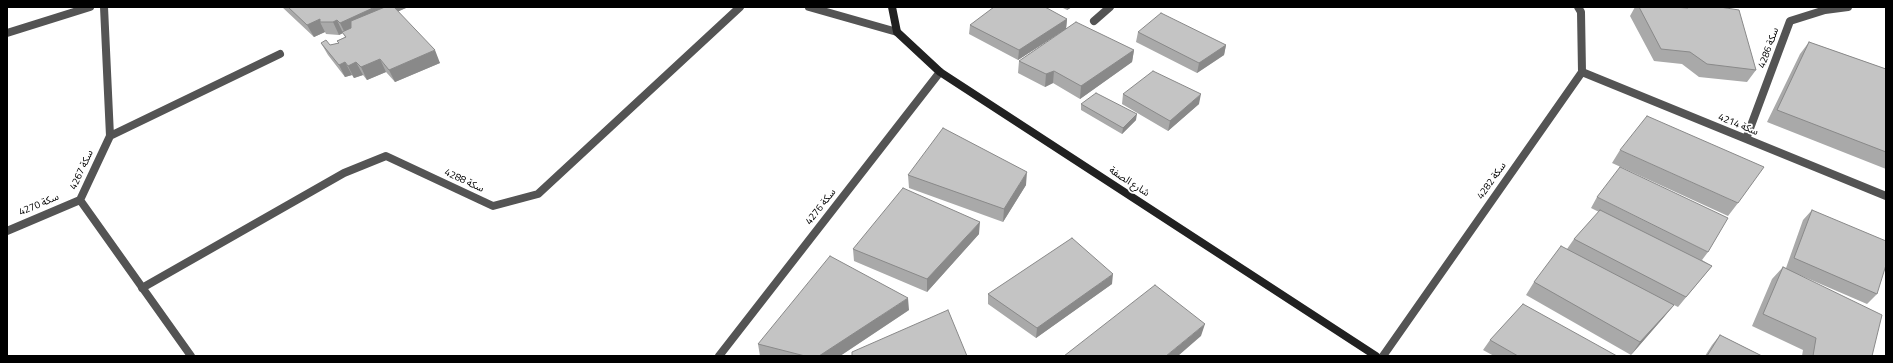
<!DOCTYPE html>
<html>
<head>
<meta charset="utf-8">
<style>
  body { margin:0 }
  #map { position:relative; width:1893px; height:363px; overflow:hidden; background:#fff; font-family:"Titillium Web",sans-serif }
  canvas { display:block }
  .frame { position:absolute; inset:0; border:8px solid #000; pointer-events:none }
</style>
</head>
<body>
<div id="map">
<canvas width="1893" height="363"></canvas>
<div class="frame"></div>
</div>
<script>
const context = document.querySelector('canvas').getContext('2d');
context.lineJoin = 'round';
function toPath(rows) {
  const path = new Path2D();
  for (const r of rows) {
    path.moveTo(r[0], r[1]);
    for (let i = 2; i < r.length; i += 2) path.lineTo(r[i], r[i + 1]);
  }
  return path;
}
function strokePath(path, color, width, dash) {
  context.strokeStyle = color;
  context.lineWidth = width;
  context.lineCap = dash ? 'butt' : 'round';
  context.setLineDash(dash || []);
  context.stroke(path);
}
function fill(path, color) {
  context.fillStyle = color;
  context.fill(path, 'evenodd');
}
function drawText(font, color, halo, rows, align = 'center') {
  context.font = font + ' "Titillium Web","Noto Sans Arabic",sans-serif';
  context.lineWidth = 3.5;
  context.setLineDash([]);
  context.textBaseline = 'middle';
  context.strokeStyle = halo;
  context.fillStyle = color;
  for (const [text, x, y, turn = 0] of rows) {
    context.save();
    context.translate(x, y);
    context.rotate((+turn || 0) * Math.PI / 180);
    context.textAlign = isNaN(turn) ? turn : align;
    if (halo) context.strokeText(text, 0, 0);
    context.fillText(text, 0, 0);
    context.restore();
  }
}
strokePath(toPath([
  [104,7,110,136,80,200,191,356],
  [809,7,897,32],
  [1094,21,1110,7],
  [7,33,90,7],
  [1582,72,1886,196],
  [110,136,280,54],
  [1746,139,1790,21,1825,10,1848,7],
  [7,231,80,200],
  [142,288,344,173,386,156,493,206,538,194,740,7],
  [719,356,940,72],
  [1383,356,1582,72,1581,12,1578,7]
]), '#545454', 8);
strokePath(toPath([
  [892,7,897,32,940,72,1376,356]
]), '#212121', 8);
fill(toPath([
  [282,7,406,7,406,8,398,11,440,63,395,82,386,72,367,80,363,75,354,78,352,75,345,77,328,55,321,43,330,45,339,43,337,41,345,37,343,33,339,35,326,34,325,32,314,37],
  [1061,7,1072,7,1067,10],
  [1635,7,1674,7,1682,8,1683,7,1720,7,1756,70,1747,82,1699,77,1682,64,1654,61,1630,16],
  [1067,19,1066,29,1018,60,969,34,970,25],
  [1138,32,1226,45,1224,55,1197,73,1136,42],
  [1809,42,1886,69,1886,169,1767,122,1800,54],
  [1134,50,1132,62,1080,99,1053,83,1045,87,1018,73,1019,61],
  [1123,94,1199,104,1168,131,1122,104],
  [1081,104,1136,120,1122,134,1081,110],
  [1620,150,1738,203,1728,216,1612,163],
  [908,175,1026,185,1003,222,909,188],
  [1597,197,1708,252,1702,260,1712,266,1678,307,1674,305,1664,317,1631,355,1526,295,1534,282,1567,249,1574,239,1599,212,1591,208],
  [1812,210,1877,294,1867,304,1795,273,1872,356,1802,356,1803,350,1752,326,1772,279,1783,267,1786,268,1803,220],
  [979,234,927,292,854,261,853,249],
  [1112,284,1036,338,988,304,988,294],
  [909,310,840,356,760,356,758,344],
  [1720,335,1762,356,1705,356,1712,345],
  [1490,340,1617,356,1494,356,1483,350]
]), '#a9a9a9');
fill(toPath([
  [375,7,406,7,406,8,346,35,340,23],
  [1068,7,1072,7,1067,10],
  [320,19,320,22,325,32,314,37,307,25],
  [1067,19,1066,29,1018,60,1019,50],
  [337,20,343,33,339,35,333,22],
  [1226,45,1224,55,1197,73,1199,63],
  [435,50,440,63,395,82,389,70],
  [1134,50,1132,62,1080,99,1081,86],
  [380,59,386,72,367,80,361,67],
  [345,62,352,75,345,77,339,65],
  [356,62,363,75,354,78,348,66],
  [1054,71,1053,83,1045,87,1046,74],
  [1201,94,1199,104,1168,131,1170,121],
  [1137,114,1136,120,1122,134,1123,128],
  [1027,172,1026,185,1003,222,1004,209],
  [980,222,979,234,927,292,927,279],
  [1113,274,1112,284,1036,338,1037,328],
  [908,298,909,310,840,356,819,356],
  [1674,305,1664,317,1631,355,1640,342],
  [1205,324,1201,336,1178,356,1166,356]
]), '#898989');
const building = toPath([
  [288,7,375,7,340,23,337,20,333,22,320,22,320,19,307,25,288,7],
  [385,7,394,7,435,50,389,70,380,59,361,67,356,62,348,66,345,62,339,65,321,43,326,40,330,45,339,43,337,41,346,37,342,32,351,28,351,21,385,7],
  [994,7,1045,7,1067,19,1019,50,970,25,994,7],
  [1639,7,1674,7,1688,8,1688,7,1720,7,1739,10,1756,70,1707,64,1690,52,1661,49,1639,7],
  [1161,13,1226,45,1199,63,1138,32,1161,13],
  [1076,22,1134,50,1081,86,1054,71,1046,74,1019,61,1076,22],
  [1809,42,1886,69,1886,152,1777,110,1809,42],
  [1153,71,1201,94,1170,121,1123,94,1153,71],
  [1096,93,1137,114,1123,128,1081,104,1096,93],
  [1647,116,1764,167,1738,203,1620,150,1647,116],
  [943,128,1027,172,1004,209,908,175,943,128],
  [1620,167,1728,218,1708,252,1597,197,1620,167],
  [903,188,980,222,927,279,853,249,903,188],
  [1600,210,1712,266,1686,297,1574,239,1600,210],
  [1812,210,1886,241,1886,265,1877,294,1794,258,1812,210],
  [1072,238,1113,274,1037,328,988,294,1072,238],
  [1561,246,1674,305,1640,342,1534,282,1561,246],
  [830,256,908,298,819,356,805,356,758,344,830,256],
  [1783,267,1882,315,1872,356,1813,356,1816,338,1763,314,1783,267],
  [1155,285,1205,324,1166,356,1064,356,1155,285],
  [1523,304,1617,356,1518,356,1490,340,1523,304],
  [948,310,967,356,852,356,852,352,948,310],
  [1720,335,1762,356,1707,356,1720,335]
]);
fill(building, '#c4c4c4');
strokePath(building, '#898989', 1);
drawText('10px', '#000', '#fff', [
  ["سكة 4286",1769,48,-70],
  ["سكة 4214",1738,125,22],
  ["سكة 4267",82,170,-65],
  ["سكة 4288",464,181,25],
  ["سكة 4282",1492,181,-55],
  ["شارع الصفة",1129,182,33],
  ["سكة 4270",39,205,-23],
  ["سكة 4276",821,207,-52]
]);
</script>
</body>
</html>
